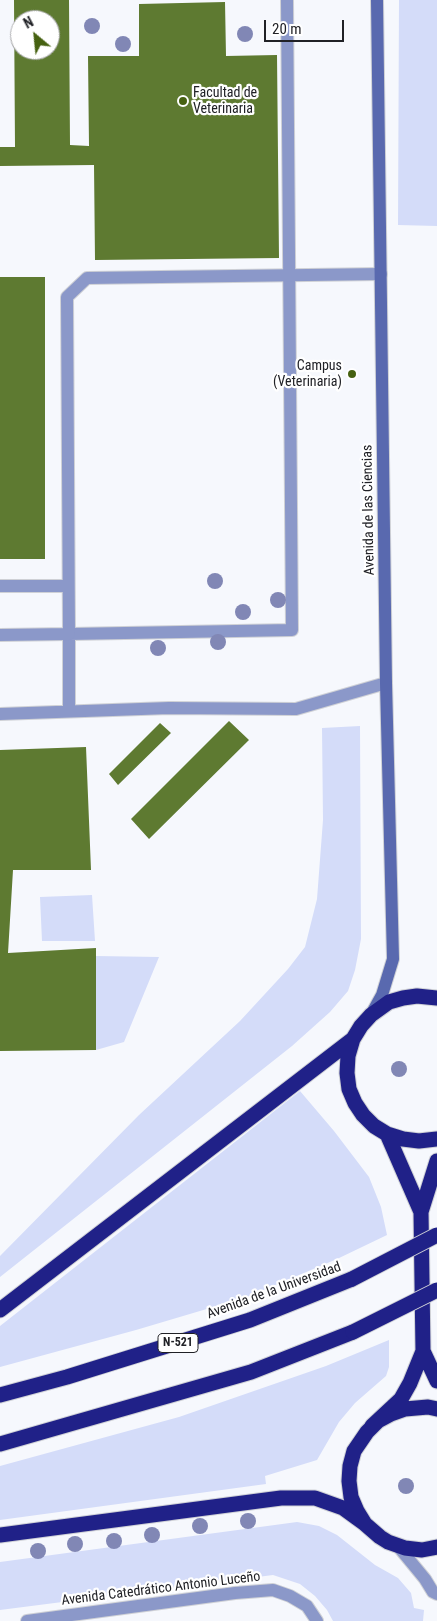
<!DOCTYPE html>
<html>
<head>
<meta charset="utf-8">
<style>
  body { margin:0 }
  #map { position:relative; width:437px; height:1621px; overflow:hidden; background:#f6f8fd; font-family:"Roboto Condensed",sans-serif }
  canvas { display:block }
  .north { position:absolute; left:10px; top:10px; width:50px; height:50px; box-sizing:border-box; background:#fff; border:1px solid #a6a6a8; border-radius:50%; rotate:332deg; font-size:14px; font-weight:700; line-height:20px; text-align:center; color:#202126 }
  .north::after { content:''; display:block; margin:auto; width:18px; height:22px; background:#466111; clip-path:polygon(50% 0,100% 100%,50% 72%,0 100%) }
  .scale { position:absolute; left:264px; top:20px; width:80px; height:22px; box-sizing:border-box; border:2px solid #202126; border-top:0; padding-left:6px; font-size:15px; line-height:18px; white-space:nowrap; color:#202126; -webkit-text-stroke:4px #fff; paint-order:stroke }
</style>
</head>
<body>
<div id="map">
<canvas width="437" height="1621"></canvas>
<div class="north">N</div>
<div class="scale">20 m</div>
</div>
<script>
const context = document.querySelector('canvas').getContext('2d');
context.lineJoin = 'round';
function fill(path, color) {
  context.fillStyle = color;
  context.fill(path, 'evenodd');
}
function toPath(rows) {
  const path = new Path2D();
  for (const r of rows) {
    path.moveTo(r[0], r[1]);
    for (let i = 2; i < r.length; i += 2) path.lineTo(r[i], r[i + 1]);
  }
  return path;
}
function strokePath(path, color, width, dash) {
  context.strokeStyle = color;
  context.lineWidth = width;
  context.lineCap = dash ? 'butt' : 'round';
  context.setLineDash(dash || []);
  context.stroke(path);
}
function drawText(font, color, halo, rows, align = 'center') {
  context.font = font + ' "Roboto Condensed",sans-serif';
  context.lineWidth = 4.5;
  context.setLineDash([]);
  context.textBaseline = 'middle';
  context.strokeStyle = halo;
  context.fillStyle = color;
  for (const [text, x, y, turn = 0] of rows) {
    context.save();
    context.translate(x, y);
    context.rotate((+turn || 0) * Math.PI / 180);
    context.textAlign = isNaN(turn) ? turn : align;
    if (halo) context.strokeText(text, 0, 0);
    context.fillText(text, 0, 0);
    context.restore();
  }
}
fill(toPath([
  [399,0,437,0,437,226,398,225],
  [360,726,361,939,355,970,348,991,330,1012,292,1046,0,1277,0,1256,139,1115,240,1021,288,969,305,947,317,899,323,820,322,728],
  [92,895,95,941,42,941,40,897],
  [96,956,159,957,124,1042,96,1050],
  [300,1091,334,1131,369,1177,381,1207,387,1235,337,1259,247,1297,136,1330,0,1367,0,1326],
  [389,1340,389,1367,386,1376,355,1403,339,1422,317,1460,265,1476,266,1484,0,1520,0,1466,179,1417,326,1366],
  [297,1522,319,1526,337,1535,375,1565,398,1578,411,1593,414,1608,424,1610,423,1621,333,1621,327,1610,315,1596,300,1584,273,1575,0,1610,0,1562]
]), '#d4dcf9');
fill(toPath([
  [14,0,69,0,70,145,89,146,88,56,139,56,139,4,225,2,226,56,277,55,279,258,95,260,94,165,0,166,0,147,15,147],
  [20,20,50,20,50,50,20,50],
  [0,277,45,277,45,559,0,559],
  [229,721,249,740,149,839,131,819],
  [160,723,171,733,118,785,109,774],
  [86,747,91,870,13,870,8,953,96,948,96,1050,0,1051,0,750]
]), '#5e7a31');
const lane = toPath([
  [69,711,69,634,292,630,287,0],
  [0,714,169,708,296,709,386,683]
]);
const street = toPath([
  [0,586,68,586],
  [0,635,69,634,67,297,87,278,381,274],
  [397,1545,425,1579,433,1592,437,1594],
  [27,1621,235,1593,273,1590,290,1596,307,1606,317,1621]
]);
const secondary = toPath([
  [372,1013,382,995,393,959,386,683,377,0]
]);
const highway = toPath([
  [437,998,417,996,403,998,389,1002,371,1015,361,1026,353,1039,348,1056,347,1073,349,1089,355,1103,363,1115,374,1126,387,1134,403,1139,419,1141,437,1139],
  [387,1134,421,1212],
  [0,1310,353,1039],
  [423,1351,437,1381],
  [0,1395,67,1377,250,1320,352,1279],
  [437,1409,428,1407,405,1409,391,1414,378,1421,367,1432,354,1451,350,1466,349,1481,351,1497,357,1511,365,1524,380,1537,388,1542,405,1548,422,1550,437,1547],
  [372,1426,401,1399,410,1383,423,1351,421,1212,437,1161],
  [0,1444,251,1372,353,1332],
  [0,1535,281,1498,315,1498,343,1508,365,1524]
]);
strokePath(lane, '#cfd1d6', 14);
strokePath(street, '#cfd1d6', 14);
strokePath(secondary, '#cfd1d6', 14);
strokePath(highway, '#cfd1d6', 17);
strokePath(lane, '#8b98c9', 12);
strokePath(street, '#8b98c9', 12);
strokePath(secondary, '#5969af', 12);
strokePath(highway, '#202188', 15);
const highwayBridge = toPath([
  [352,1279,437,1235],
  [353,1332,437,1290]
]);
strokePath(highwayBridge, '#cfd1d6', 17, []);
strokePath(highwayBridge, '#202188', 15);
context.fillStyle = '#8187b5';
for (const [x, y] of [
  [92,26],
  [245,34],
  [123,44],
  [215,581],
  [278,600],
  [243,612],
  [218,642],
  [158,648],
  [399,1069],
  [406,1486],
  [248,1521],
  [200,1526],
  [152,1535],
  [114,1541],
  [75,1544],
  [38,1551]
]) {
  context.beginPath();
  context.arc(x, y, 8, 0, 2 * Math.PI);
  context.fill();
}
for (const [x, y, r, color] of [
  [183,101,5,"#466111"],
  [352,374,5,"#466111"]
]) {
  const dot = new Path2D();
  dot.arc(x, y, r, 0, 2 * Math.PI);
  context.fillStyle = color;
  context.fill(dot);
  strokePath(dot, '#fff', 2);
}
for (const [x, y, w] of [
  [178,1343,40]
]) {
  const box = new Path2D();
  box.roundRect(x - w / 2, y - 9.5, w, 19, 4);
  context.fillStyle = '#fff';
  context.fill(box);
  strokePath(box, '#202126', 1);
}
drawText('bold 12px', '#202126', null, [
  ["N-521",178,1343]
]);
drawText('14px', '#202126', '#fff', [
  ["Facultad de",193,93],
  ["Veterinaria",193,109],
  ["Campus",342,366,"right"],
  ["(Veterinaria)",342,382,"right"]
], 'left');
drawText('14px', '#202126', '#fff', [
  ["Avenida de las Ciencias",369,510,-91],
  ["Avenida de la Universidad",274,1291,-20],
  ["Avenida Catedrático Antonio Luceño",161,1589,-7]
]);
</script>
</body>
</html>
